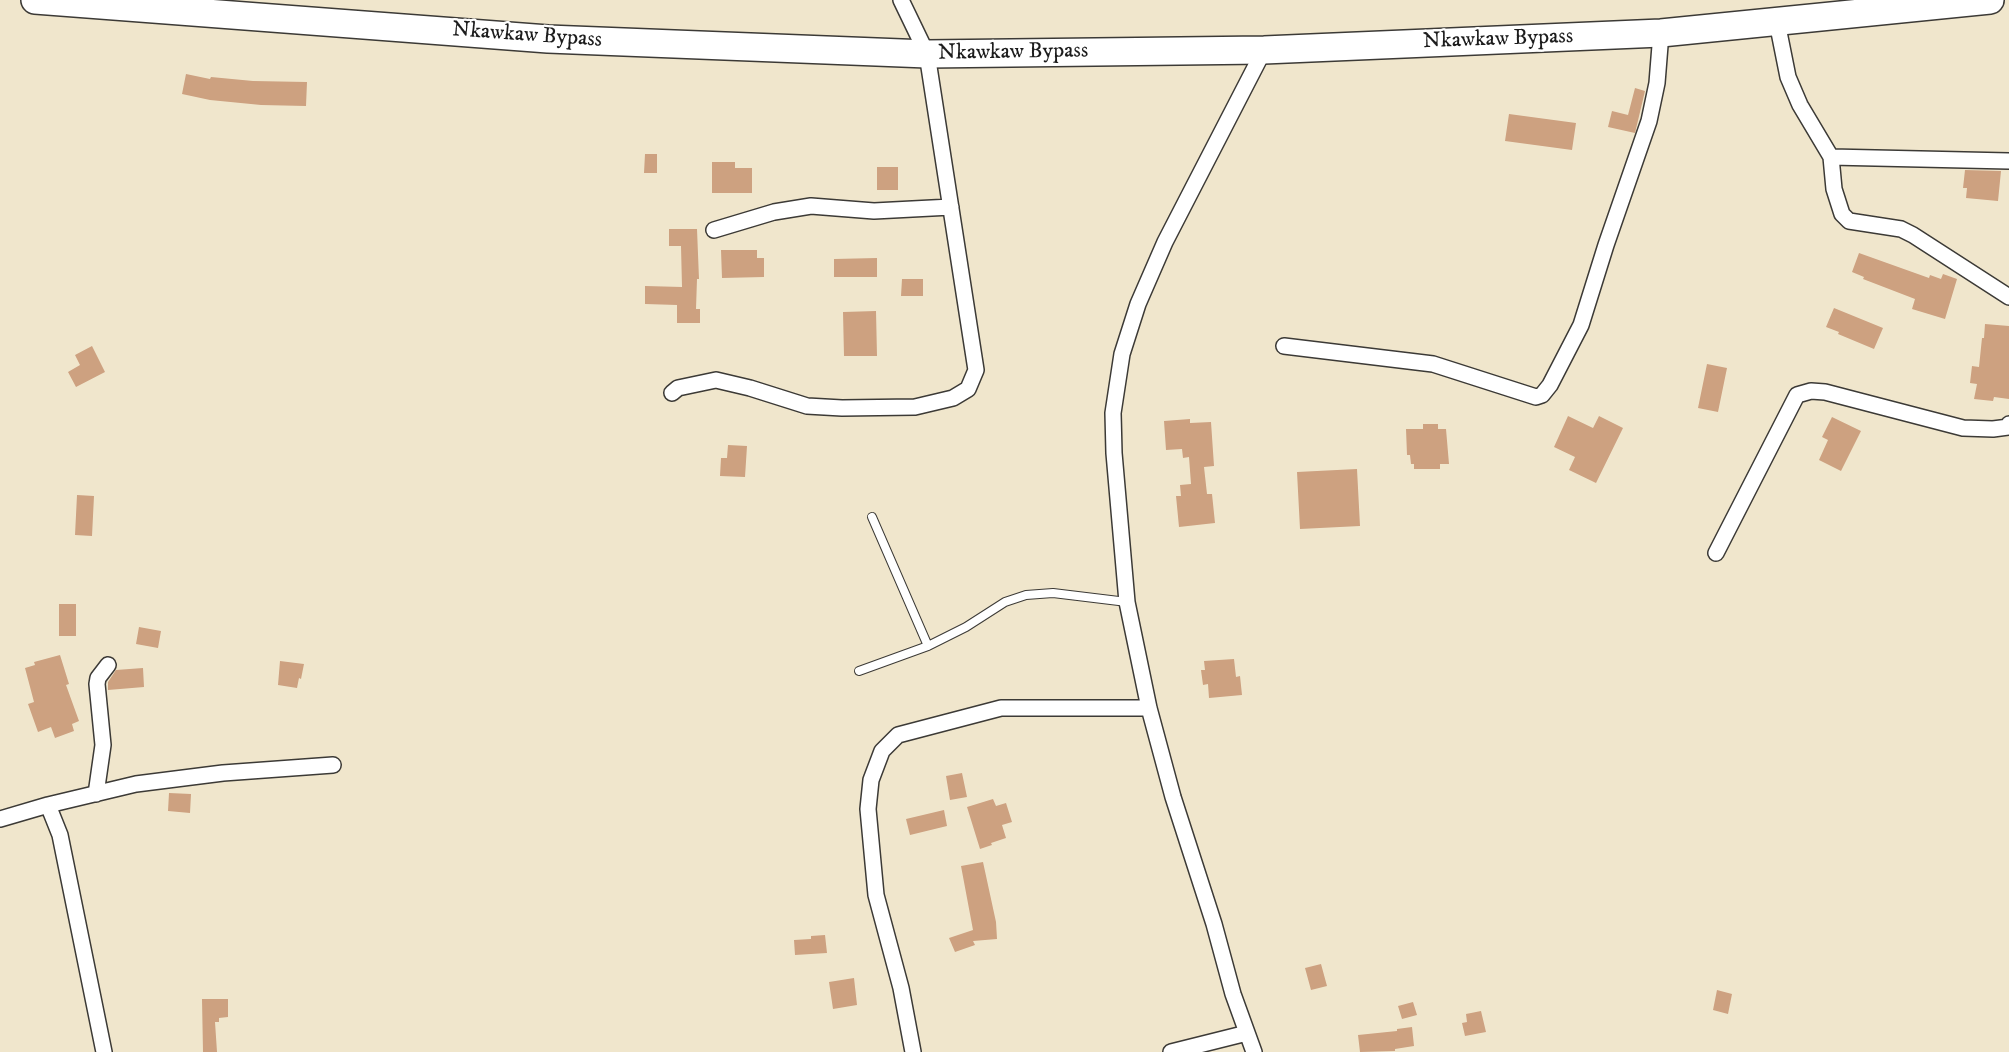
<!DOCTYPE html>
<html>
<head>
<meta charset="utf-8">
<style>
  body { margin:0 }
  canvas { display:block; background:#f0e6cc }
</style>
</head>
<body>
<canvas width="2009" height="1052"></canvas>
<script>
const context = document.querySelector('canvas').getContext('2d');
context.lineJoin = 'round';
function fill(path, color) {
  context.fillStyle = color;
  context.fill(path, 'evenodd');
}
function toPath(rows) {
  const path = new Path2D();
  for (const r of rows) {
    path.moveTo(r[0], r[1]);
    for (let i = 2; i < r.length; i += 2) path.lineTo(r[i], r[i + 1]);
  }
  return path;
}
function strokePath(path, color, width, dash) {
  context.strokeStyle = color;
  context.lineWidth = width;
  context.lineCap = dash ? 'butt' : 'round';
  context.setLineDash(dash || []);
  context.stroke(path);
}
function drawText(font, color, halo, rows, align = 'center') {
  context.font = font + ' "IM FELL DW Pica",serif';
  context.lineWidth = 4.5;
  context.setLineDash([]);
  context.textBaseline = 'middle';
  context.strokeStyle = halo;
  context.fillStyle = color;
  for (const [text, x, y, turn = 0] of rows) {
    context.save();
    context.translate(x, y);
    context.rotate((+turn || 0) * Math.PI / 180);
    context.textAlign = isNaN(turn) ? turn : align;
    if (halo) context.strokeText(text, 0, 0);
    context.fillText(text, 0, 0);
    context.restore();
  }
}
fill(toPath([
  [186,74,210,79,211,77,253,81,307,82,306,106,261,105,210,100,182,94],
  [1635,88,1645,91,1635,133,1608,127,1612,111,1628,115],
  [1509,114,1576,123,1572,150,1505,141],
  [645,154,657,154,657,173,644,173],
  [712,162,735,162,735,168,752,168,752,193,712,193],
  [877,167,898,167,898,190,877,190],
  [1965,170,2001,171,1998,201,1966,198,1967,188,1963,188],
  [669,229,697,229,699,279,697,279,696,309,700,309,700,323,677,323,677,305,645,304,645,286,682,287,681,246,669,246],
  [721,250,757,250,757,258,764,258,764,277,722,278],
  [1859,253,1929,278,1930,275,1941,279,1943,274,1957,279,1945,319,1912,309,1915,299,1863,279,1864,277,1852,272],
  [877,258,877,277,834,277,834,259],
  [902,279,923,279,923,296,901,296],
  [1834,308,1883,328,1874,349,1838,334,1839,332,1826,327],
  [876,311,877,356,844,356,843,312],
  [1985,324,2009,326,2009,399,1994,397,1993,401,1974,399,1977,384,1970,383,1972,366,1979,367,1982,338,1984,338],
  [92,346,105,372,76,387,68,372,80,365,75,355],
  [1707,364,1727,368,1718,412,1698,408],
  [1568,416,1593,428,1599,416,1623,428,1596,483,1569,470,1575,457,1554,447],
  [1832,417,1861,431,1841,471,1819,460,1828,440,1822,437],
  [1190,419,1190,423,1211,422,1214,466,1204,467,1207,494,1212,494,1215,523,1179,527,1176,496,1181,496,1180,485,1191,484,1189,457,1183,458,1182,449,1166,450,1164,421],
  [1423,424,1438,424,1438,429,1446,429,1449,464,1440,464,1440,469,1414,469,1414,464,1411,464,1410,455,1407,455,1406,429,1423,429],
  [728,445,747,446,745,477,720,476,721,458,727,458],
  [1357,469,1360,526,1300,529,1297,472],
  [77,495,94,496,92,536,75,535],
  [59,604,76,604,76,636,59,636],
  [139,627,161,631,158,648,136,644],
  [60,655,69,684,66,685,79,721,72,724,74,731,55,738,51,727,38,732,28,704,34,702,25,668,35,665,34,662],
  [1234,659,1236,677,1240,676,1242,695,1209,698,1208,684,1203,685,1201,670,1205,670,1204,661],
  [280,661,304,664,301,679,299,678,297,688,278,685],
  [143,668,144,687,108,690,108,682,116,670],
  [962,773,967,797,950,800,946,776],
  [169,793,191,794,190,813,168,811],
  [993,799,996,806,1006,803,1012,822,1002,825,1006,838,991,843,992,845,980,849,967,807],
  [944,810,947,826,910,835,906,819],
  [983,862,996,922,997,939,973,941,975,945,955,952,949,938,973,930,961,866],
  [825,935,827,953,795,955,794,940,811,939,811,936],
  [1321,964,1327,986,1311,990,1305,968],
  [854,978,857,1005,833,1009,829,982],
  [1717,990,1732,994,1728,1014,1713,1010],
  [202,999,228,999,228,1017,219,1018,219,1022,215,1022,217,1052,203,1052],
  [1413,1002,1417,1015,1402,1019,1398,1006],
  [1481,1011,1486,1032,1465,1036,1462,1023,1467,1022,1466,1014],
  [1412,1027,1414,1046,1395,1049,1395,1051,1360,1052,1358,1035,1397,1031,1397,1029]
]), '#cda180');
const lane = toPath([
  [872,517,928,646],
  [859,671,928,646,966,627,1005,602,1026,595,1053,593,1127,602]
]);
const street = toPath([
  [1777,22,1788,77,1800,105,1831,157,1834,189,1842,214,1849,221,1901,229,1913,235,2009,297],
  [1831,157,2009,161],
  [714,230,774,212,811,206,874,211,951,207],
  [1284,346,1433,364,1536,397,1542,395,1550,385,1581,325,1606,245,1649,121,1657,83,1661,33],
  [672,393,678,388,716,380,750,388,807,406,842,408,915,407,953,398,968,389,976,370,927,54,901,0],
  [1716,553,1797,395,1811,391,1825,392,1963,428,1993,429,2009,427,2009,424],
  [96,794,103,745,97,684,98,678,108,665],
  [48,805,136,784,223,773,333,765],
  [0,819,48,805,60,835,104,1052],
  [913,1052,901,988,876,895,868,809,871,780,882,751,898,735,1001,708,1149,708],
  [1171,1052,1247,1033],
  [1254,1052,1233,994,1214,924,1173,797,1149,708,1127,602,1114,453,1113,413,1122,354,1138,304,1165,242,1264,50]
]);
const highway = toPath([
  [35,0,548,39,927,54,1264,50,1661,33,1990,0]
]);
strokePath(lane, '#3c3a36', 10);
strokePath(street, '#3c3a36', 18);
strokePath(highway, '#3c3a36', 30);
strokePath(lane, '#fff', 8);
strokePath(street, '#fff', 15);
strokePath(highway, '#fff', 27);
drawText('22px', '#1c1c1c', '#fff', [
  ["Nkawkaw Bypass",527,36,4],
  ["Nkawkaw Bypass",1498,40,-2],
  ["Nkawkaw Bypass",1013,53,-1]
]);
</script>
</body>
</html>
